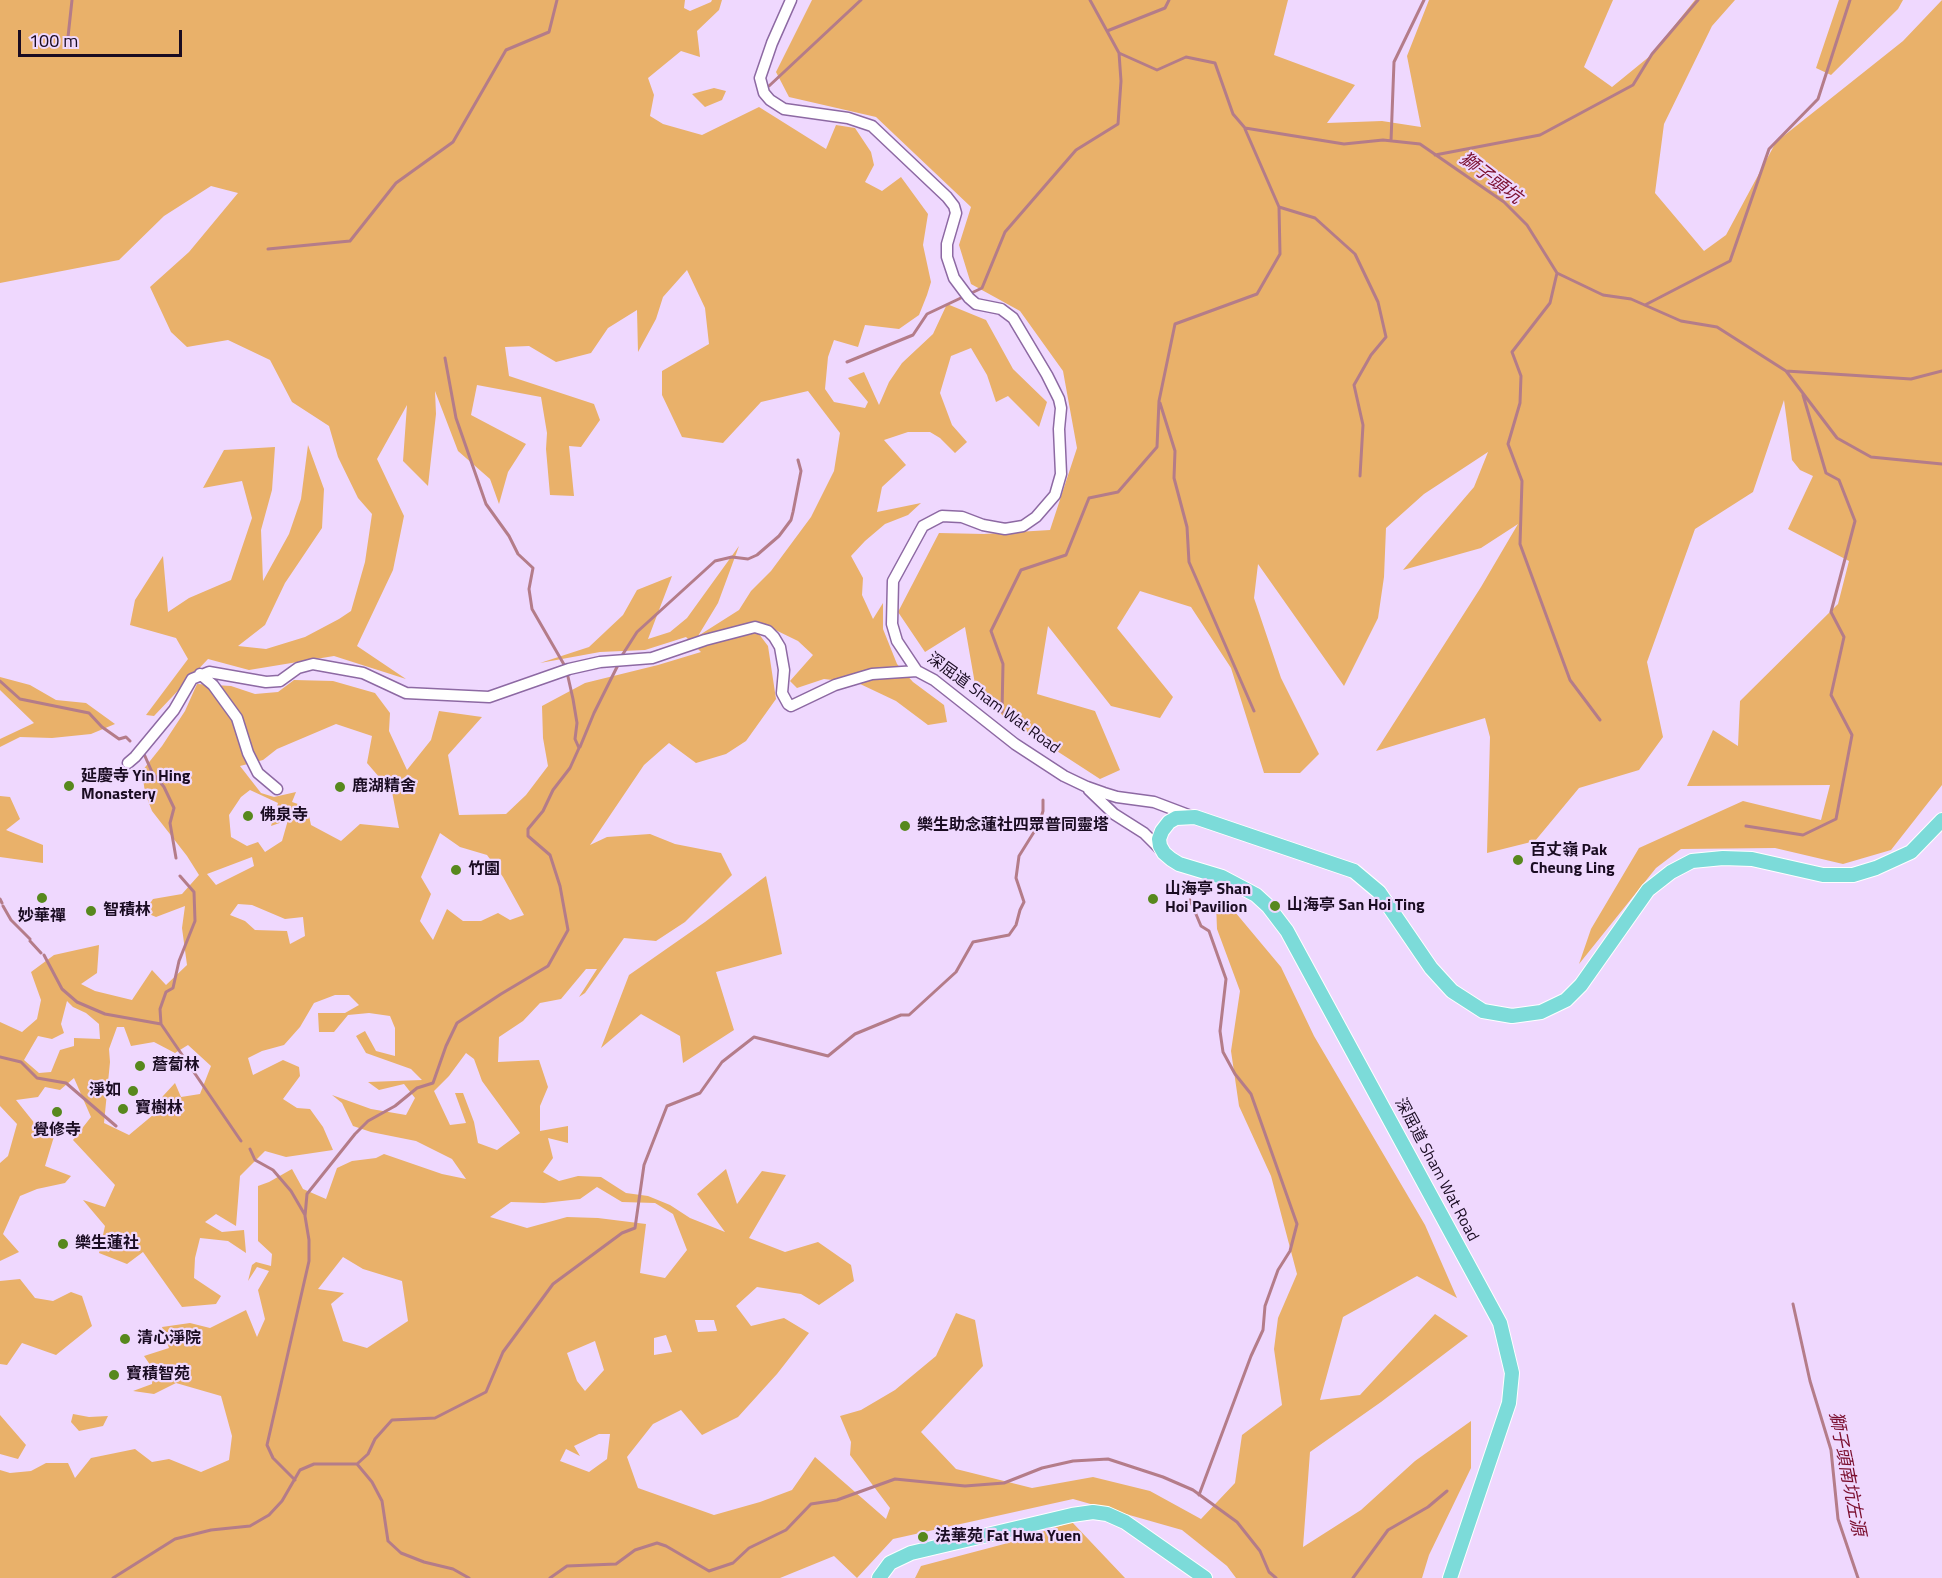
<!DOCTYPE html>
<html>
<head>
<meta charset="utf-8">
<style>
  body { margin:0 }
  #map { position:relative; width:1942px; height:1578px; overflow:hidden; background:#efd8fe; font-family:"Titillium Web",sans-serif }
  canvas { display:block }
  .scale { position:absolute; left:18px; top:30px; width:164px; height:27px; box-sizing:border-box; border:3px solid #1a0c22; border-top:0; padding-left:8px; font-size:18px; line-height:21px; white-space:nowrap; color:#1a0c22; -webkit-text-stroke:4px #efd8fe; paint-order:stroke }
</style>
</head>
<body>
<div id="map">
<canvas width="1942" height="1578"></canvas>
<div class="scale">100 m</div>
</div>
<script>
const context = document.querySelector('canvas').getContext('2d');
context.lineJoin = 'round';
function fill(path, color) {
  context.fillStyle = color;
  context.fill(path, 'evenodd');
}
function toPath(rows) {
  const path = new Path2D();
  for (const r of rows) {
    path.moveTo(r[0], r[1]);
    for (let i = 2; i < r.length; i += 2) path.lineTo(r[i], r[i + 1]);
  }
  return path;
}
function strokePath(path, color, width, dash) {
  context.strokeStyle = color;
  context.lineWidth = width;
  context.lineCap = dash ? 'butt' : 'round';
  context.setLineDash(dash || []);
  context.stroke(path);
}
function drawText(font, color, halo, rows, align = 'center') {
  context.font = font + ' "Titillium Web","Noto Sans SC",sans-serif';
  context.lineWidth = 4.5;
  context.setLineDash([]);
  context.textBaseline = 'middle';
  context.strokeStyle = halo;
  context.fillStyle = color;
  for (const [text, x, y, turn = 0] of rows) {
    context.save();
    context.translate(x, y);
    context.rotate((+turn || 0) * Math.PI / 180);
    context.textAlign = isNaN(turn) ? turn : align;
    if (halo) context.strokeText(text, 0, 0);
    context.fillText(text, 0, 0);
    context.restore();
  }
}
fill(toPath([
  [0,0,685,0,684,8,690,11,711,2,712,0,722,0,719,10,697,31,700,57,681,51,648,78,654,95,650,116,663,124,702,135,759,107,826,149,836,125,855,128,871,152,874,165,865,182,882,191,901,177,928,214,923,245,931,282,927,295,919,315,899,329,865,325,858,347,834,340,828,357,825,389,834,402,865,408,868,402,848,378,864,372,879,405,889,382,902,363,933,334,947,304,986,320,1013,369,1047,402,1039,427,1008,396,996,402,987,375,971,348,951,356,940,393,952,425,967,442,955,453,940,438,930,432,908,432,884,440,906,465,882,487,877,512,921,503,908,515,885,524,865,541,851,556,863,578,862,595,873,619,883,603,883,629,897,664,913,682,944,705,947,722,928,725,896,701,858,683,824,679,797,688,790,681,813,655,798,641,759,622,759,634,768,646,776,699,746,741,726,754,696,763,669,743,644,765,590,845,607,837,650,834,675,844,721,853,732,875,685,922,656,941,624,938,585,993,579,997,597,969,586,969,561,999,540,1003,523,1021,499,1037,498,1062,539,1060,548,1087,540,1106,540,1131,568,1126,568,1143,548,1138,553,1158,543,1172,559,1181,578,1176,601,1177,626,1193,648,1196,670,1205,690,1218,725,1232,697,1194,726,1169,737,1204,762,1171,786,1175,749,1238,785,1252,818,1242,851,1265,854,1281,819,1305,801,1294,757,1287,736,1306,751,1326,784,1318,809,1333,777,1374,738,1417,702,1435,681,1410,653,1424,627,1457,638,1488,714,1515,760,1502,792,1490,815,1457,886,1519,890,1508,850,1455,851,1442,840,1416,861,1410,895,1390,936,1356,956,1313,975,1320,983,1366,921,1432,956,1469,1032,1488,1093,1477,1150,1491,1201,1519,1235,1483,1242,1435,1282,1405,1274,1349,1278,1318,1297,1274,1271,1176,1239,1106,1231,1051,1240,991,1217,929,1216,904,1235,912,1281,967,1314,1036,1425,1225,1457,1298,1417,1276,1343,1317,1320,1400,1360,1395,1435,1314,1468,1336,1381,1402,1310,1452,1303,1547,1361,1510,1415,1461,1471,1421,1471,1468,1429,1555,1422,1578,1236,1578,1227,1566,1182,1530,1073,1499,893,1539,857,1578,834,1556,780,1578,0,1578,0,1470,10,1473,31,1471,46,1463,68,1463,75,1478,91,1458,135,1449,152,1462,169,1459,201,1472,229,1460,232,1436,221,1396,176,1383,154,1394,133,1391,152,1384,153,1369,144,1356,169,1348,162,1327,190,1323,210,1328,246,1310,257,1337,265,1319,258,1290,269,1271,257,1267,248,1281,252,1265,256,1262,271,1266,272,1254,258,1241,258,1186,269,1182,292,1169,303,1189,326,1199,337,1168,352,1161,376,1158,384,1154,442,1174,466,1179,452,1159,416,1141,371,1132,353,1126,342,1103,332,1095,371,1109,406,1115,415,1098,404,1084,379,1090,368,1082,422,1080,411,1069,366,1053,356,1036,365,1031,376,1051,395,1056,395,1028,390,1016,369,1013,348,1015,334,1032,319,1032,318,1013,345,1013,359,1005,349,995,335,995,314,1003,300,1027,284,1045,262,1051,248,1058,253,1075,283,1060,299,1067,300,1076,283,1099,297,1108,310,1109,323,1127,333,1150,286,1157,265,1151,240,1176,236,1226,216,1214,205,1222,222,1232,244,1230,246,1253,228,1241,200,1238,195,1258,194,1278,221,1296,216,1304,182,1307,143,1252,127,1264,99,1253,105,1226,83,1200,105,1207,115,1185,73,1140,91,1117,74,1078,60,1090,45,1087,38,1097,16,1100,36,1125,56,1130,45,1166,71,1176,65,1183,37,1189,20,1196,3,1234,19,1252,0,1261,0,1163,8,1156,17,1124,0,1106,0,1022,22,1032,37,1019,41,1000,31,972,54,955,99,945,97,973,81,984,95,991,132,1000,152,970,166,985,187,965,182,928,185,906,156,917,144,912,153,899,182,894,199,875,187,856,152,811,145,793,142,771,162,746,185,711,197,684,231,686,255,694,278,692,294,680,333,681,375,693,390,713,389,731,407,770,431,740,439,711,482,717,448,755,459,815,506,814,526,795,548,766,543,738,542,706,585,683,658,665,701,652,686,637,645,650,600,652,540,663,589,647,623,615,637,590,672,576,648,639,670,632,687,618,739,546,718,603,698,636,739,610,751,591,771,571,811,517,834,471,840,433,808,391,761,402,723,443,682,437,662,395,662,371,709,344,705,308,687,270,663,297,656,319,638,352,637,310,608,328,591,353,556,362,529,346,505,347,509,376,594,404,600,420,581,447,569,446,574,496,550,495,546,449,547,433,541,397,477,385,471,415,526,444,508,472,499,504,490,479,458,451,435,391,436,414,428,486,403,461,407,405,377,459,404,516,393,570,357,646,406,679,334,656,249,670,208,659,154,716,146,715,188,659,176,638,130,625,135,600,163,556,168,612,189,598,231,580,252,518,242,481,203,488,224,450,275,447,272,490,261,530,263,581,289,534,301,499,308,445,324,489,322,528,285,583,265,625,238,646,266,649,305,637,339,619,351,611,365,562,372,514,358,498,338,457,329,426,292,402,270,360,228,340,187,347,171,332,150,287,189,252,238,193,211,186,164,216,119,260,0,283],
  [336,724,372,736,367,763,392,792,399,828,360,824,341,841,311,825,307,807,292,802,296,792,274,797,261,793,240,766,263,760,277,749],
  [250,790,278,803,271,826,288,820,282,841,265,852,258,842,247,846,231,837,229,815,241,797],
  [440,833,460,847,487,855,503,877,524,915,510,920,498,913,481,921,463,921,447,909,433,940,420,921,431,894,421,877],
  [252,857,254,866,216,885,207,874],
  [238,904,252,905,285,919,303,917,305,936,290,944,287,931,255,930,245,921,230,915],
  [67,1001,73,1007,86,1013,99,1024,100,1039,74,1038,74,1046,60,1050,51,1072,39,1073,24,1060,38,1036,52,1039,64,1033,61,1024],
  [117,1027,124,1027,131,1046,154,1042,175,1053,188,1045,211,1066,200,1094,181,1097,175,1083,163,1096,153,1115,129,1135,104,1123,110,1062,109,1049],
  [466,1053,474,1059,482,1081,520,1133,497,1150,478,1143,474,1122,463,1093,455,1093,466,1123,450,1125,434,1091,449,1076],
  [597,1187,622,1202,655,1203,673,1214,687,1250,665,1278,640,1273,646,1224,598,1218,567,1217,527,1228,490,1217,511,1202,544,1203,580,1199],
  [343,1257,363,1269,402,1281,408,1321,367,1348,343,1341,331,1304,344,1293,318,1289],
  [695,1320,714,1320,717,1331,698,1332],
  [666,1335,672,1352,654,1355,654,1338],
  [595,1341,604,1370,585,1391,577,1381,567,1353],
  [599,1434,610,1434,607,1459,589,1472,560,1461,566,1449,580,1456,574,1446],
  [812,0,1288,0,1274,55,1355,85,1327,123,1382,121,1421,127,1407,56,1429,0,1613,0,1584,67,1612,87,1650,56,1695,0,1735,0,1712,26,1664,124,1655,193,1704,251,1726,235,1776,142,1903,41,1942,0,1942,785,1891,850,1843,864,1775,848,1681,849,1656,868,1579,964,1591,929,1639,848,1743,801,1821,820,1830,785,1687,786,1713,730,1738,746,1740,701,1838,604,1849,561,1788,529,1813,476,1800,470,1792,460,1784,400,1753,492,1695,529,1647,662,1663,737,1639,770,1579,788,1535,841,1487,853,1490,737,1485,718,1376,751,1481,587,1518,524,1481,548,1403,570,1474,487,1488,452,1424,494,1386,528,1384,577,1378,618,1344,686,1258,564,1254,598,1281,678,1319,754,1300,773,1264,773,1231,668,1191,607,1140,591,1117,628,1173,697,1160,718,1111,706,1048,626,1037,694,1095,711,1120,770,1100,779,1003,716,975,684,965,627,925,652,898,612,939,533,984,534,1050,530,1077,448,1063,371,1020,311,971,284,959,245,971,207,876,117,789,97,776,72],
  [1839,0,1903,0,1898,9,1831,75,1816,68],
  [714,88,726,91,722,100,705,107,692,94],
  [0,677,30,685,56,700,86,703,115,724,91,734,52,738,20,737,0,747,0,739,34,723,0,690],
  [0,796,10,797,20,819,6,830,43,845,43,863,0,857],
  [766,876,782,954,716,972,734,1030,683,1063,680,1036,641,1014,601,1048,629,975,705,922],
  [20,1279,35,1298,53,1301,71,1292,82,1296,92,1326,56,1355,22,1343,7,1365,0,1364,0,1281],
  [73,1414,89,1417,108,1416,103,1426,79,1431,71,1422],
  [0,1415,26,1445,18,1459,0,1454],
  [1072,1522,1125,1578,915,1578,921,1566,1008,1543]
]), '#e9b16a');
strokePath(toPath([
  [1090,0,1119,53,1157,70,1186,57,1215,63,1233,114,1245,128,1344,144,1383,140,1420,144,1504,202,1527,225,1557,273,1603,295,1631,299,1681,321,1717,327,1786,371,1837,438,1871,457,1942,464],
  [1107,31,1165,8,1169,0],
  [68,37,72,0],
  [769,86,861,0],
  [1391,141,1394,62,1424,0],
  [1435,155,1540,135,1633,85,1652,54,1698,0],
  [1279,207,1315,218,1355,254,1378,302,1386,337,1371,355,1354,385,1363,425,1360,476],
  [268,249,350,241,396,183,453,142,506,50,549,32,557,0],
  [1557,273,1550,303,1512,352,1521,376,1520,403,1508,444,1522,481,1520,544,1570,680,1600,720],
  [1645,305,1730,261,1769,149,1818,99,1850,0],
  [847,362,913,335,927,314,982,288,1005,232,1076,150,1118,124,1121,81,1119,53],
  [1786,371,1911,379,1942,371],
  [1160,403,1175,451,1174,478,1187,527,1189,562,1254,711],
  [621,657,637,632,715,561,732,557,748,559,757,555,779,536,791,520,793,512,801,471,798,460],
  [0,681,20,699,89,713,102,727,119,739,126,737,130,741],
  [1002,712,1003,664,991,631,1021,570,1066,555,1089,498,1118,492,1157,447,1159,401,1175,324,1257,294,1280,254,1279,207,1245,129],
  [580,747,594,713,619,663],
  [144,754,152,772,164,787,174,808,170,823,176,858],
  [1746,826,1803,835,1836,819,1852,735,1831,695,1844,637,1831,612,1855,521,1839,480,1826,473,1803,395],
  [0,899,2,903],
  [1190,900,1201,926,1209,931,1226,979,1220,1031,1223,1052,1235,1074,1251,1094,1297,1224,1290,1251,1278,1270,1265,1306,1263,1330,1251,1356,1199,1495],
  [3,906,11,920,30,939],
  [30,941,41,953],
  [44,955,62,989,77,1002,105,1014,161,1024,241,1141],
  [161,1024,160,1009,166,992,173,988,179,961,195,921,194,892,180,876],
  [0,1057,21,1062,37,1078,66,1083,116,1126],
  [250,1149,255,1160,273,1170,291,1191,305,1215],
  [1793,1304,1810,1381,1831,1450,1838,1519,1858,1578],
  [357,1464,372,1482,382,1501,388,1541,401,1553,424,1562,453,1569,469,1578],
  [295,1480,273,1458,267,1445,309,1261,309,1240,305,1216,307,1194,355,1134,368,1121,395,1106,417,1088,433,1083,446,1046,457,1023,501,994,548,966,568,930,560,886,550,855,528,836,528,829,543,811,553,790,570,768,579,748,575,739,577,723,573,699,566,668,532,609,529,589,533,568,518,554,509,536,486,504,456,418,445,358],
  [113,1578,175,1539,211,1530,250,1526,269,1515,282,1501,300,1470,314,1464,357,1464,368,1454,375,1439,392,1420,435,1418,486,1392,503,1352,553,1284,622,1233,635,1228,644,1165,667,1106,700,1093,722,1062,754,1037,828,1056,855,1034,901,1015,909,1015,956,972,973,942,1009,935,1016,925,1020,910,1024,902,1016,878,1019,856,1039,824,1043,811,1043,800],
  [550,1578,567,1566,616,1564,635,1550,657,1543,666,1546,709,1571,733,1563,749,1548,786,1530,811,1504,837,1500,895,1479,965,1486,1004,1483,1042,1468,1073,1461,1108,1459,1163,1477,1193,1490,1237,1522,1260,1551,1269,1572,1276,1578],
  [1353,1578,1388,1530,1428,1507,1447,1491]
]), '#b47c89', 3);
const minor = toPath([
  [791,0,772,43,760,78,764,93,770,100,784,109,848,118,872,126,947,197,954,206,956,213,947,244,947,257,954,278,969,298,976,304,1001,309,1013,318,1047,375,1059,399,1061,408,1059,429,1061,474,1055,495,1036,517,1023,526,1005,529,983,525,962,517,942,516,923,526,893,581,892,624,897,641,917,671,934,680,1015,744,1064,776,1087,787,1104,793,1117,797,1154,802,1191,816],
  [200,674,213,685,237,718,248,753,258,773,277,789],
  [128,763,135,757,174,710,192,679,209,672,266,682,280,681,298,668,313,664,363,673,406,693,489,697,569,669,600,662,652,658,705,640,755,627,768,631,774,637,780,647,784,670,782,693,788,704,791,706,835,685,872,674,917,671],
  [1089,790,1114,814,1144,833,1162,851]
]);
const major = toPath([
  [879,1578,890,1563,911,1553,1072,1515,1093,1512,1107,1514,1125,1522,1205,1578],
  [1450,1578,1509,1403,1512,1373,1500,1323,1287,931,1268,906,1256,895,1222,877,1179,864,1171,859,1164,853,1160,846,1159,839,1162,831,1169,822,1176,818,1195,817,1354,871,1379,892,1431,968,1452,991,1483,1011,1512,1016,1541,1012,1566,1000,1581,985,1648,890,1671,872,1692,861,1723,858,1752,859,1823,875,1853,875,1876,868,1911,852,1942,820]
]);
strokePath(minor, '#8d69a3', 13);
strokePath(major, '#fff', 16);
strokePath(minor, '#fff', 10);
strokePath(major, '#7cdbd9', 14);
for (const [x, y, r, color] of [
  [69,786,6,"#57881d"],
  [340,787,6,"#57881d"],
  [248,816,6,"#57881d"],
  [905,826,6,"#57881d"],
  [1518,860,6,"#57881d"],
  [456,870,6,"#57881d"],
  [42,898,6,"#57881d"],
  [1153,899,6,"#57881d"],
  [1275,906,6,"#57881d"],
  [91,911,6,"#57881d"],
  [140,1066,6,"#57881d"],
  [133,1091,6,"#57881d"],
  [123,1109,6,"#57881d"],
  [57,1112,6,"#57881d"],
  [63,1244,6,"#57881d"],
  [125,1339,6,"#57881d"],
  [114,1375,6,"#57881d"],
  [923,1537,6,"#57881d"]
]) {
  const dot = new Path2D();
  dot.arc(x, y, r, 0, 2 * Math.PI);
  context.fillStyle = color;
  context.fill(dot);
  strokePath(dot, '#efd8fe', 2);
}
drawText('16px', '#1a0c22', '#efd8fe', [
  ["深屈道 Sham Wat Road",993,704,36],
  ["深屈道 Sham Wat Road",1436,1170,62]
]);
drawText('bold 16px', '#1a0c22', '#efd8fe', [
  ["延慶寺 Yin Hing",81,777],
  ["Monastery",81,795],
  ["鹿湖精舍",352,787],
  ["佛泉寺",260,816],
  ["樂生助念蓮社四眾普同靈塔",917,826],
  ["百丈嶺 Pak",1530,851],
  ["Cheung Ling",1530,869],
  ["竹園",468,870],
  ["山海亭 Shan",1165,890],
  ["Hoi Pavilion",1165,908],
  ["山海亭 San Hoi Ting",1287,906],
  ["智積林",103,911],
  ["妙華禪",42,917,"center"],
  ["薝蔔林",152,1066],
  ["淨如",121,1091,"right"],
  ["寶樹林",135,1109],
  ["覺修寺",57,1131,"center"],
  ["樂生蓮社",75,1244],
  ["清心淨院",137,1339],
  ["寶積智苑",126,1375],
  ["法華苑 Fat Hwa Yuen",935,1537]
], 'left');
drawText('italic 18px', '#7a0e2e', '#efd8fe', [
  ["獅子頭坑",1490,179,37],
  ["獅子頭南坑左源",1846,1474,79]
]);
</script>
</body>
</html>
